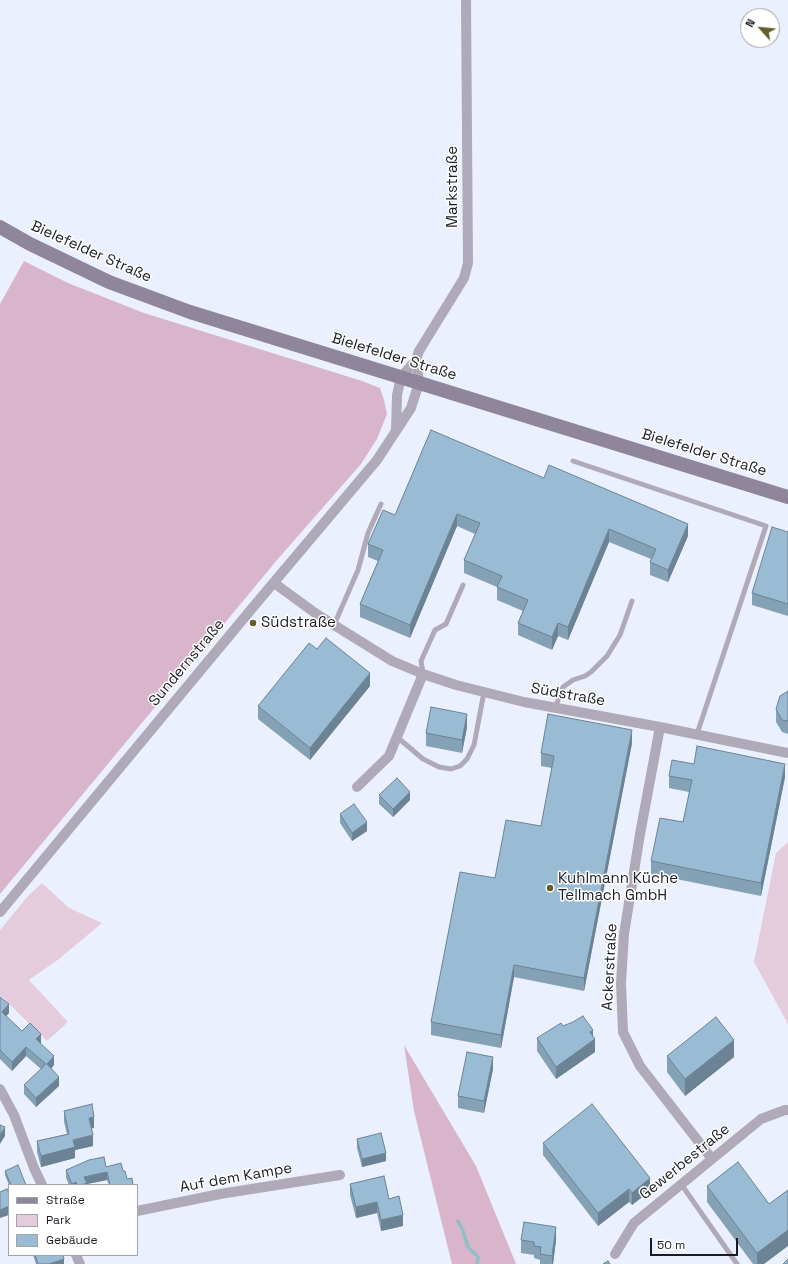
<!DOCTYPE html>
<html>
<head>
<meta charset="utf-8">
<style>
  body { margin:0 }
  #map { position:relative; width:788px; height:1264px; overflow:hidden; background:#ebf0fe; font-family:"Space Grotesk",sans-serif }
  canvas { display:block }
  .legend { position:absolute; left:8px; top:1184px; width:130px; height:72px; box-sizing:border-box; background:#fff; border:1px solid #a3a4a7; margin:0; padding:5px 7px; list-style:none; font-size:12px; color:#1a1c24 }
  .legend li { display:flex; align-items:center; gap:8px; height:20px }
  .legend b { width:20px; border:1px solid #a3a4a7 }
  .north { position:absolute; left:740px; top:8px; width:40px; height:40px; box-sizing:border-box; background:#fff; border:1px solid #a3a4a7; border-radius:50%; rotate:297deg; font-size:11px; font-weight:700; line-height:16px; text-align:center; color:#1a1c24 }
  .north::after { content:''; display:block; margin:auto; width:14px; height:18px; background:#625f2c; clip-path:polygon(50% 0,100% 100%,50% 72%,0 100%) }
  .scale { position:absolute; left:650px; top:1238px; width:88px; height:18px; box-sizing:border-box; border:2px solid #1a1c24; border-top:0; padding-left:5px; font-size:12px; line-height:14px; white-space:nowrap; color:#1a1c24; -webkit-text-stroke:3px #fff; paint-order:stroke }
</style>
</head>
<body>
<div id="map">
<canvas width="788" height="1264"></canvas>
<ul class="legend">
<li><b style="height:5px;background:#90869c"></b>Straße</li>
<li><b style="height:11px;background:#e5ccdc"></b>Park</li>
<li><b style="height:11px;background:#99bbd4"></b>Gebäude</li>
</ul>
<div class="north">N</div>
<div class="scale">50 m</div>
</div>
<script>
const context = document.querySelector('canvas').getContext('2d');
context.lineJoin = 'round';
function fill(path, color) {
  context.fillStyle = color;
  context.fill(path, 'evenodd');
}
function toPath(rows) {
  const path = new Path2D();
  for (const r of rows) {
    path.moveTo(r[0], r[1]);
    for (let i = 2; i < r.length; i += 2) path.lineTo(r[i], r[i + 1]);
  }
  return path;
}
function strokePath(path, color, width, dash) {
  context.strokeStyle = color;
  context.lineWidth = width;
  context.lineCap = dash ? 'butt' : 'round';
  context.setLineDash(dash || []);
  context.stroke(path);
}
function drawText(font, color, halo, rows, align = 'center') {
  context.font = font + ' "Space Grotesk",sans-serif';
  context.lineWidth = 3;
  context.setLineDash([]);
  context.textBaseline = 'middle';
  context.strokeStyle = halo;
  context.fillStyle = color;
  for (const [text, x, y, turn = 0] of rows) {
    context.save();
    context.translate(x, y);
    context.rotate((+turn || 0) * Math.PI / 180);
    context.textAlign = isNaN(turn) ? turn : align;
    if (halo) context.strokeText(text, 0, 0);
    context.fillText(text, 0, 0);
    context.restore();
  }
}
fill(toPath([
  [788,842,788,1024,754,962,776,853],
  [42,883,69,908,102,923,59,959,29,980,68,1022,47,1041,0,995,0,930,28,896]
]), '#e5ccdc');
fill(toPath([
  [24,261,68,283,144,313,362,381,380,388,384,400,387,414,377,439,361,464,277,560,0,894,0,304],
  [404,1045,476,1166,516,1264,452,1264,414,1111]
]), '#d9b5cc');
strokePath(toPath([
  [458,1221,463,1231,468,1247,478,1257,477,1264]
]), '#8fc0c6', 3.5);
strokePath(toPath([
  [573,461,766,526,697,734],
  [334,625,358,570,368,533,381,504],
  [423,673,421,661,435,630,446,624,463,585],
  [555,708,563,687,573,680,585,676,591,672,607,656,620,635,632,601],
  [397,737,423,759,439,767,451,769,460,766,467,759,474,745,484,692],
  [681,1184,737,1264]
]), '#b0a9b8', 5);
strokePath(toPath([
  [396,431,397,395,401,377,416,360,419,351,464,278,468,263,466,0],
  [274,583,318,615,392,661,423,674,456,685,524,702,660,727,788,753],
  [660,727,640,834,624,934,621,983,623,1032,640,1066,712,1159],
  [357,787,389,756,423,674],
  [0,912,254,606,377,460,411,408,419,383,416,360],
  [0,1089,14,1115,34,1168,42,1185],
  [137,1211,220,1194,340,1175],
  [615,1254,634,1223,761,1119,785,1110,788,1110],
  [76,1255,80,1264]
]), '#b0a9b8', 10);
strokePath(toPath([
  [0,227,30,244,109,282,190,312,788,497]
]), '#90869c', 14);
fill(toPath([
  [544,478,688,536,668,582,650,575,650,562,651,559,609,542,568,640,558,636,552,650,518,635,518,623,523,611,497,600,497,587,464,573,464,560,475,534,457,526,410,638,360,617,360,604,378,561,368,557,368,544,395,515],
  [788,532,788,616,752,605,752,593],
  [317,649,370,686,310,760,258,719,258,706],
  [788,691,788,734,782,732,776,722,776,709],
  [467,727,462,753,426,746,426,733],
  [632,743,584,991,514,977,501,1048,431,1035,431,1022,495,878,541,826,552,768,541,766,541,753],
  [694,764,785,777,761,896,651,874,651,861,683,822,689,792,669,788,669,776],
  [379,795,410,800,393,817,379,804],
  [340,814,367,831,352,841,340,823],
  [0,997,9,1013,6,1016,22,1031,41,1043,40,1044,54,1065,51,1069,59,1086,36,1107,24,1094,24,1085,41,1069,26,1056,12,1071,0,1059],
  [563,1026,593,1037,595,1052,556,1079,537,1051,537,1038],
  [667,1056,734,1057,685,1096,667,1072],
  [493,1069,484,1113,458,1108,458,1096],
  [64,1111,94,1128,91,1128,93,1146,75,1150,75,1158,41,1167,37,1152,37,1141,67,1134,64,1122],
  [357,1139,386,1161,362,1167,357,1148],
  [543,1143,650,1191,632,1205,629,1202,598,1226,543,1155],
  [738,1162,764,1264,753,1264,707,1202,707,1186],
  [106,1167,123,1171,127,1179,133,1185,109,1185,107,1180,87,1184,87,1185,69,1185,66,1178,66,1170],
  [5,1171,26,1185,9,1185,5,1175],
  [350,1184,389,1199,403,1226,381,1231,377,1213,356,1218,350,1195],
  [521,1240,556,1240,553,1264,540,1264,540,1260,534,1258,534,1255,521,1253],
  [33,1255,63,1255,64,1264,36,1264]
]), '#84a1b6');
fill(toPath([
  [457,514,457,526,410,638,410,625],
  [688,524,688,536,668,582,668,570],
  [609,529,609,542,568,640,568,627],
  [558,623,558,636,552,650,552,637],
  [370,673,370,686,310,760,310,748],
  [467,714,467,727,462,753,462,740],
  [632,730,632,743,584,991,584,978],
  [785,764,785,777,761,896,761,883],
  [410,792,410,800,393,817,393,809],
  [367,822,367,831,352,841,352,833],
  [514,965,514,977,501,1048,501,1035],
  [9,1004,9,1013,2,1021,2,1012],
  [593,1030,593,1040,595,1039,595,1052,556,1079,556,1067,590,1032],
  [41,1034,41,1043,36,1048,36,1039],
  [734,1040,734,1057,685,1096,685,1079],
  [26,1047,26,1056,12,1071,12,1062],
  [54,1056,54,1065,47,1073,47,1064],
  [493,1057,493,1069,484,1113,484,1101],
  [59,1077,59,1086,36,1107,36,1098],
  [94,1117,94,1128,89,1129,89,1118],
  [5,1127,5,1136,0,1144,0,1135],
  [93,1135,93,1146,75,1150,75,1158,41,1167,41,1156,73,1140],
  [386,1153,386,1161,362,1167,362,1159],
  [107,1172,107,1180,87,1184,87,1185,81,1185,84,1177],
  [650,1178,650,1191,632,1205,632,1193],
  [76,1182,76,1185,72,1185,72,1184],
  [629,1189,629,1202,598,1226,598,1213],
  [377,1202,377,1213,356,1218,356,1207],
  [9,1206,9,1215,0,1218,0,1210],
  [403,1215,403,1226,381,1231,381,1220],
  [556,1227,556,1240,553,1264,552,1264,552,1256],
  [788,1230,788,1246,764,1264,757,1264,757,1253],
  [64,1259,64,1264,49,1264]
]), '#6b8394');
const building = toPath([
  [431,430,544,478,549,465,688,524,668,570,650,562,656,549,609,529,568,627,558,623,552,637,518,623,528,600,497,587,502,576,464,560,480,523,457,514,410,625,360,604,383,550,368,544,383,510,395,515,431,430],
  [772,527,788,532,788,604,752,593,772,527],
  [326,638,370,673,310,748,258,706,309,643,317,649,326,638],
  [788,691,788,721,782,720,776,709,780,696,788,691],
  [431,707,467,714,462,740,426,733,431,707],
  [548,714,632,730,584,978,514,965,501,1035,431,1022,460,872,495,878,506,820,541,826,554,756,541,753,548,714],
  [697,746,785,764,761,883,651,861,660,818,683,822,692,780,669,776,672,760,694,764,697,746],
  [397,778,410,792,393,809,379,795,397,778],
  [354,804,367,822,352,833,340,814,354,804],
  [0,997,9,1004,2,1012,22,1031,30,1023,41,1034,36,1039,54,1056,47,1064,59,1077,36,1098,24,1085,46,1064,26,1047,12,1062,0,1050,0,997],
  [583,1016,593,1030,590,1032,595,1039,556,1067,537,1038,561,1023,563,1026,573,1022,583,1016],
  [716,1017,734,1040,685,1079,667,1056,716,1017],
  [467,1052,493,1057,484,1101,458,1096,467,1052],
  [92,1104,94,1117,89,1118,93,1135,73,1140,75,1147,41,1156,37,1141,69,1134,64,1111,92,1104],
  [592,1104,650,1178,632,1193,629,1189,598,1213,543,1143,592,1104],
  [0,1125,5,1127,0,1135,0,1125],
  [381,1133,386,1153,362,1159,357,1139,381,1133],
  [104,1157,106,1167,121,1163,123,1171,125,1171,127,1179,132,1178,133,1185,110,1185,107,1172,84,1177,87,1183,81,1185,77,1185,76,1182,72,1184,66,1170,89,1160,104,1157],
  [738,1162,769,1204,788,1190,788,1230,757,1253,707,1186,738,1162],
  [18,1165,26,1185,11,1185,5,1171,18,1165],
  [384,1176,389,1199,399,1196,403,1215,381,1220,377,1202,356,1207,350,1184,384,1176],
  [7,1189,9,1193,9,1206,0,1210,0,1192,7,1189],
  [524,1222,556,1227,552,1256,540,1254,541,1247,534,1246,534,1242,521,1240,524,1222],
  [35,1255,63,1255,64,1259,49,1264,38,1264,35,1255],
  [788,1259,788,1264,783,1264,788,1259],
  [608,1261,610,1264,603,1264,608,1261]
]);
fill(building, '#99bbd4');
strokePath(building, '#6b8394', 1);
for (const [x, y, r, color] of [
  [253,623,4,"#625f2c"],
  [550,888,4,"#625f2c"]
]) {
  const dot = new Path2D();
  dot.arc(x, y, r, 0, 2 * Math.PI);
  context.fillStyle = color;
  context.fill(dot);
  strokePath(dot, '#fff', 1.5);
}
drawText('15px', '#1a1c24', '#fff', [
  ["Markstraße",453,187,-90],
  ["Bielefelder Straße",91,252,24],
  ["Bielefelder Straße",394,357,17],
  ["Bielefelder Straße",704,453,17],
  ["Sundernstraße",187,663,-50],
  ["Südstraße",568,695,10],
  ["Ackerstraße",610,967,-87],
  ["Gewerbestraße",685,1162,-39],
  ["Auf dem Kampe",236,1178,-10]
]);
drawText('15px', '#1a1c24', '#fff', [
  ["Südstraße",261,623],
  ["Kuhlmann Küche",558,879],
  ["Tellmach GmbH",558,896]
], 'left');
</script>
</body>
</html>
